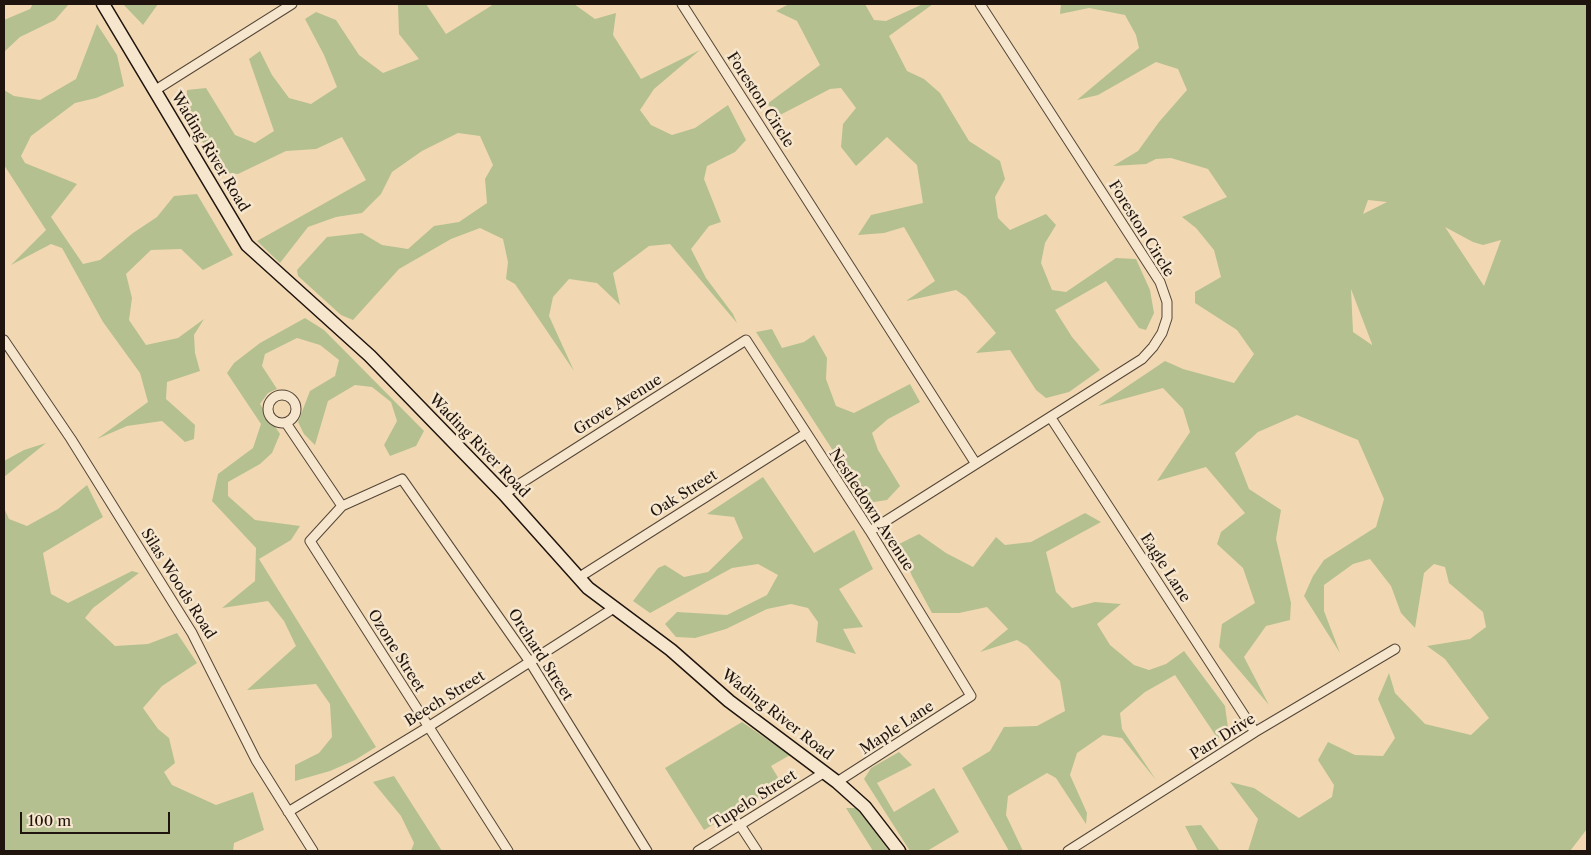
<!DOCTYPE html>
<html>
<head>
<meta charset="utf-8">
<style>
  body { margin:0 }
  #map { position:relative; width:1591px; height:855px; overflow:hidden; background:#f1d8b2; font-family:"Libre Caslon Text",serif }
  canvas { display:block }
  .frame { position:absolute; inset:0; border:5px solid #1f140e; pointer-events:none }
  .scale { position:absolute; left:20px; top:812px; width:150px; height:22px; box-sizing:border-box; border:2px solid #1f140e; border-top:0; padding-left:6px; font-size:15px; line-height:18px; white-space:nowrap; color:#1f140e; -webkit-text-stroke:4px #f6e6cd; paint-order:stroke }
</style>
</head>
<body>
<div id="map">
<canvas width="1591" height="855"></canvas>
<div class="frame"></div>
<div class="scale">100 m</div>
</div>
<script>
const context = document.querySelector('canvas').getContext('2d');
context.lineJoin = 'round';
function fill(path, color) {
  context.fillStyle = color;
  context.fill(path, 'evenodd');
}
function toPath(rows) {
  const path = new Path2D();
  for (const r of rows) {
    if (r.length === 3) {
      path.moveTo(r[0] + r[2], r[1]);
      path.arc(r[0], r[1], r[2], 0, 2 * Math.PI);
      continue;
    }
    path.moveTo(r[0], r[1]);
    for (let i = 2; i < r.length; i += 2) path.lineTo(r[i], r[i + 1]);
  }
  return path;
}
function strokePath(path, color, width, dash) {
  context.strokeStyle = color;
  context.lineWidth = width;
  context.lineCap = dash ? 'butt' : 'round';
  context.setLineDash(dash || []);
  context.stroke(path);
}
function drawText(font, color, halo, rows, align = 'center') {
  context.font = font + ' "Libre Caslon Text",serif';
  context.lineWidth = 5;
  context.setLineDash([]);
  context.textBaseline = 'middle';
  context.strokeStyle = halo;
  context.fillStyle = color;
  for (const [text, x, y, turn = 0] of rows) {
    context.save();
    context.translate(x, y);
    context.rotate((+turn || 0) * Math.PI / 180);
    context.textAlign = isNaN(turn) ? turn : align;
    if (halo) context.strokeText(text, 0, 0);
    context.fillText(text, 0, 0);
    context.restore();
  }
}
fill(toPath([
  [33,4,69,4,55,20,20,37,4,52,4,20,30,9],
  [123,4,158,4,143,25],
  [398,4,426,4,446,34,494,4,574,4,595,19,616,13,613,35,641,79,700,50,654,89,640,110,651,125,672,135,695,128,728,105,746,140,735,152,707,166,704,179,721,222,709,226,691,249,706,278,733,314,737,323,670,244,649,246,613,273,620,305,597,283,569,279,553,297,549,316,574,371,515,284,506,279,508,262,503,239,480,228,451,239,399,269,353,320,341,315,298,276,297,270,327,237,362,233,382,245,408,249,434,226,459,222,487,203,485,179,493,165,480,136,458,133,422,151,392,172,381,194,362,213,336,217,308,227,280,263,257,241,366,180,342,137,316,149,286,151,238,174,219,172,186,111,187,90,206,88,235,135,255,143,274,131,249,59,260,51,272,75,289,98,311,104,337,87,324,55,305,19,316,12,336,20,359,55,383,73,419,59,399,34],
  [789,4,865,4,874,20,886,21,923,4,933,4,889,36,907,71,924,79,940,93,969,141,1000,161,1005,179,995,197,998,218,1010,230,1046,214,1056,225,1045,243,1041,263,1052,290,1066,292,1116,258,1136,259,1150,290,1154,313,1146,330,1139,328,1106,281,1055,310,1072,337,1100,370,1069,392,1046,398,1036,390,1010,350,976,353,996,333,966,297,956,290,906,301,935,281,904,227,884,233,858,235,871,215,923,203,917,165,887,137,856,166,841,147,843,124,856,108,841,88,830,89,780,115,767,104,820,65,797,21,776,11],
  [1061,4,1587,4,1587,829,1570,851,1248,851,1258,819,1230,782,1254,788,1299,818,1332,797,1334,785,1318,760,1328,742,1355,755,1383,756,1395,738,1378,699,1389,673,1395,693,1425,724,1471,735,1489,718,1445,659,1427,646,1470,639,1486,627,1483,612,1449,583,1445,567,1434,564,1424,573,1415,628,1401,613,1391,586,1370,559,1353,564,1324,585,1324,611,1340,653,1304,596,1313,576,1324,560,1376,527,1384,499,1358,440,1297,415,1258,432,1235,453,1249,489,1281,510,1276,539,1291,603,1290,620,1266,626,1244,657,1269,705,1219,647,1222,624,1255,603,1243,568,1217,544,1221,532,1245,513,1206,467,1157,481,1190,432,1183,409,1163,388,1098,406,1165,361,1183,369,1234,383,1254,354,1237,330,1195,303,1195,292,1221,277,1214,250,1196,228,1182,217,1227,197,1208,169,1171,158,1156,159,1146,164,1113,166,1138,151,1159,122,1187,90,1178,69,1156,62,1098,95,1077,100,1139,48,1136,35,1125,15,1089,8,1060,14],
  [1368,200,1387,202,1363,214],
  [1445,227,1473,242,1483,245,1501,240,1484,286],
  [1351,289,1372,344,1372,345,1353,332],
  [97,24,117,55,124,86,96,98,75,103,31,136,21,156,25,163,77,184,51,217,83,264,100,260,133,233,157,217,174,196,197,194,233,255,203,270,181,249,151,250,126,274,132,298,129,320,146,345,178,338,204,319,194,335,195,353,200,371,167,382,166,399,195,425,194,439,185,442,162,421,127,426,97,439,148,402,140,373,103,322,62,248,51,244,11,265,46,230,4,165,4,90,14,96,40,100,76,79],
  [305,318,324,330,424,431,416,446,390,456,384,445,397,421,391,402,372,387,355,385,328,401,315,445,304,434,298,422,310,391,335,376,339,360,320,345,297,338,265,354,262,366,277,389,268,393,260,404,280,434,272,453,260,464,228,482,228,496,255,520,300,526,291,540,259,559,376,747,355,760,330,771,295,781,295,765,319,753,332,737,330,704,316,684,247,690,296,646,284,621,268,601,222,608,255,581,256,548,212,501,218,474,253,448,261,424,227,373,234,363,260,343],
  [772,329,782,348,804,342,814,335,827,358,826,379,836,406,854,413,910,384,920,402,888,419,872,433,878,450,900,486,887,500,867,503,756,332],
  [46,443,4,477,4,461,24,450],
  [763,477,814,553,854,530,873,569,839,589,863,627,843,629,856,654,816,642,818,622,808,608,791,604,767,609,726,629,695,638,676,637,665,624,677,612,727,615,767,595,778,575,758,564,732,568,650,613,633,601,658,568,665,565,684,577,708,572,743,538,734,517,707,514],
  [87,485,103,517,43,553,51,594,68,603,132,571,139,573,93,608,85,618,115,646,148,644,177,633,197,663,162,686,143,708,158,729,169,738,175,763,164,772,172,785,216,805,253,792,264,830,234,843,233,851,4,851,4,508,9,519,27,526,58,509],
  [1085,513,1101,522,1046,552,1056,592,1072,608,1095,602,1121,604,1097,624,1110,645,1134,665,1149,670,1166,664,1184,651,1225,706,1228,728,1218,739,1175,675,1145,692,1120,713,1122,729,1156,780,1122,738,1103,735,1077,753,1070,775,1087,813,1086,824,1056,778,1047,773,1008,796,1006,815,1023,851,1009,851,962,768,990,751,1004,727,1037,726,1065,711,1060,681,1027,646,1017,640,980,652,1008,629,987,607,959,613,932,613,912,576,899,544,919,534,946,553,973,567,996,537,1005,545,1031,542],
  [742,722,790,755,771,766,782,784,704,830,665,768],
  [899,752,912,765,877,783,894,812,934,788,959,832,927,851,910,851,864,779,871,768],
  [394,776,442,851,411,851,414,843,401,816,373,782],
  [846,808,857,808,889,851,873,851],
  [1201,825,1220,851,1198,851,1185,826]
]), '#b4c090');
const minor = toPath([
  [682,4,976,464],
  [154,91,292,4],
  [4,340,71,439,192,633,256,760,313,851],
  [282,409,14],
  [1051,418,1255,732],
  [286,423,342,506],
  [504,494,746,340,870,531,971,696,837,782],
  [870,531,1142,359,1153,347,1162,333,1167,318,1167,302,1160,282,980,4],
  [578,578,805,434],
  [288,812,428,727,614,608],
  [740,825,757,851],
  [508,851,310,541,342,506,402,479,530,662,647,851],
  [698,851,825,772],
  [1068,851,1255,732,1395,649]
]);
const secondary = toPath([
  [103,4,247,245,370,356,504,494,588,588,671,650,729,701,837,782,865,807,899,851]
]);
strokePath(minor, '#544537', 11);
strokePath(secondary, '#1f140e', 15);
strokePath(minor, '#f6e6cd', 9);
strokePath(secondary, '#f6e6cd', 12);
drawText('15px', '#1f140e', '#f6e6cd', [
  ["Foreston Circle",760,100,57],
  ["Wading River Road",210,152,59],
  ["Foreston Circle",1141,229,58],
  ["Grove Avenue",618,405,-32],
  ["Wading River Road",479,446,46],
  ["Oak Street",684,494,-32],
  ["Nestledown Avenue",871,510,57],
  ["Eagle Lane",1165,568,57],
  ["Silas Woods Road",178,584,58],
  ["Ozone Street",396,651,58],
  ["Orchard Street",540,655,57],
  ["Beech Street",445,699,-32],
  ["Wading River Road",777,715,38],
  ["Maple Lane",897,728,-33],
  ["Parr Drive",1223,737,-32],
  ["Tupelo Street",754,800,-32]
]);
</script>
</body>
</html>
